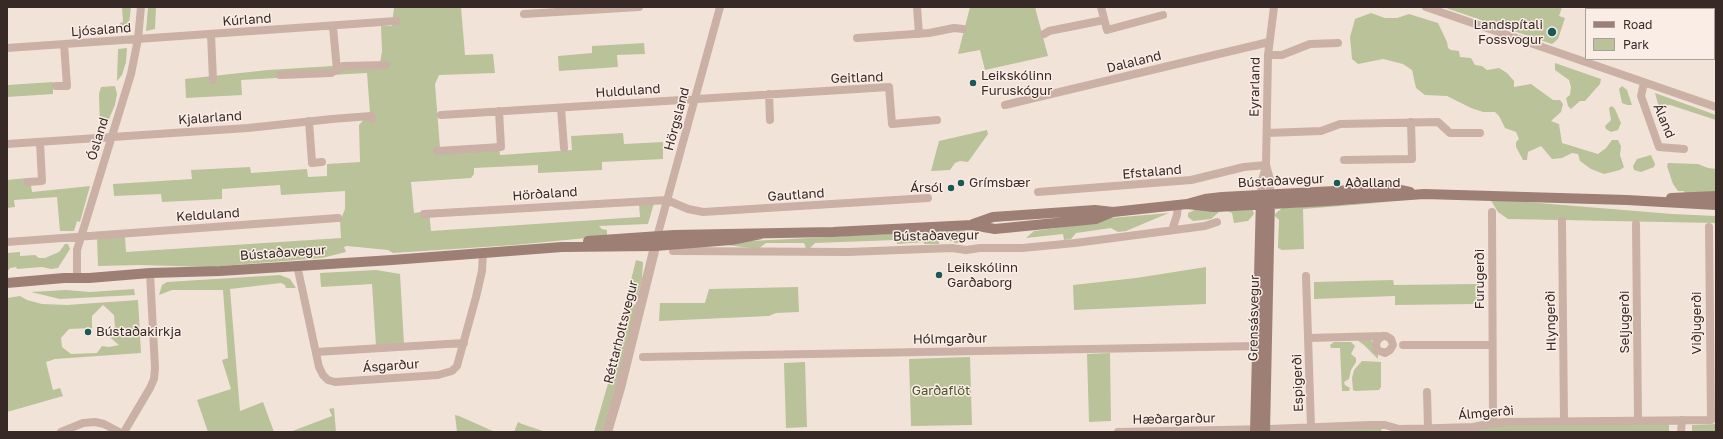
<!DOCTYPE html>
<html>
<head>
<meta charset="utf-8">
<style>
  body { margin:0 }
  #map { position:relative; width:1723px; height:439px; overflow:hidden; background:#f2e3d9; font-family:"Golos Text",sans-serif }
  canvas { display:block }
  .frame { position:absolute; inset:0; border:8px solid #362926; pointer-events:none }
  .legend { position:absolute; left:1585px; top:8px; width:130px; height:52px; box-sizing:border-box; background:#faede6; border:1px solid #ac9f99; margin:0; padding:5px 7px; list-style:none; font-size:12px; color:#362926 }
  .legend li { display:flex; align-items:center; gap:8px; height:20px }
  .legend b { width:20px; border:1px solid #ac9f99 }
</style>
</head>
<body>
<div id="map">
<canvas width="1723" height="439"></canvas>
<div class="frame"></div>
<ul class="legend">
<li><b style="height:5px;background:#9e7f76"></b>Road</li>
<li><b style="height:11px;background:#bac299"></b>Park</li>
</ul>
</div>
<script>
const context = document.querySelector('canvas').getContext('2d');
context.lineJoin = 'round';
function fill(path, color) {
  context.fillStyle = color;
  context.fill(path, 'evenodd');
}
function toPath(rows) {
  const path = new Path2D();
  for (const r of rows) {
    path.moveTo(r[0], r[1]);
    for (let i = 2; i < r.length; i += 2) path.lineTo(r[i], r[i + 1]);
  }
  return path;
}
function strokePath(path, color, width, dash) {
  context.strokeStyle = color;
  context.lineWidth = width;
  context.lineCap = dash ? 'butt' : 'round';
  context.setLineDash(dash || []);
  context.stroke(path);
}
function drawText(font, color, halo, rows, align = 'center') {
  context.font = font + ' "Golos Text",sans-serif';
  context.lineWidth = 3;
  context.setLineDash([]);
  context.textBaseline = 'middle';
  context.strokeStyle = halo;
  context.fillStyle = color;
  for (const [text, x, y, turn = 0] of rows) {
    context.save();
    context.translate(x, y);
    context.rotate((+turn || 0) * Math.PI / 180);
    context.textAlign = isNaN(turn) ? turn : align;
    if (halo) context.strokeText(text, 0, 0);
    context.fillText(text, 0, 0);
    context.restore();
  }
}
fill(toPath([
  [122,7,131,7,128,32,121,33,120,23,123,22],
  [148,7,156,7,155,29,146,31],
  [394,7,461,7,465,55,493,54,495,73,439,75,435,84,440,148,499,145,500,155,572,150,571,136,623,133,624,144,663,142,663,159,602,162,602,170,538,173,538,165,474,168,474,174,471,178,411,182,414,213,429,211,431,231,640,217,639,204,654,203,648,224,599,226,602,229,607,230,607,236,514,245,393,253,388,250,347,246,344,247,346,252,322,258,208,267,140,265,98,266,97,238,125,237,126,252,341,238,340,221,345,209,345,191,281,195,280,185,222,189,222,199,162,202,161,194,114,196,113,184,192,179,191,170,250,167,251,173,307,169,308,177,327,176,327,164,360,162,359,125,370,113,367,73,241,80,242,95,186,98,185,79,268,70,380,63,382,51,381,26,392,26],
  [970,7,1035,7,1048,56,985,70,980,50,958,54],
  [1443,7,1562,7,1559,16,1565,18,1558,39,1552,44],
  [1371,13,1385,18,1397,18,1409,14,1438,23,1447,42,1448,48,1451,50,1459,51,1460,57,1471,58,1475,65,1482,66,1487,70,1499,68,1507,73,1514,81,1514,87,1531,84,1553,100,1560,100,1563,104,1561,112,1551,121,1559,124,1562,143,1598,154,1606,148,1612,140,1618,140,1621,146,1620,155,1624,167,1620,170,1604,174,1591,169,1580,161,1578,154,1572,153,1562,158,1552,159,1541,146,1528,152,1527,160,1523,160,1516,147,1516,142,1519,139,1516,132,1505,128,1499,116,1495,112,1483,112,1471,108,1447,96,1425,95,1416,88,1412,70,1403,64,1383,59,1358,64,1352,59,1350,37,1355,19],
  [644,43,645,54,617,55,618,67,559,71,558,56,592,53,592,46],
  [127,48,126,62,122,75,117,81,118,49],
  [1555,63,1601,79,1600,84,1585,101,1580,101,1571,109,1568,106,1566,98,1570,95,1571,87,1569,80,1555,70],
  [53,82,53,94,7,97,8,85],
  [115,86,117,94,115,105,105,128,100,129,99,94,101,87],
  [1622,86,1627,90,1632,105,1627,105,1622,103,1619,89],
  [1655,93,1716,115,1716,120,1670,105,1663,106,1660,111],
  [1612,106,1615,109,1621,123,1618,130,1611,132,1606,129,1605,126,1611,120,1609,108],
  [987,130,988,134,968,162,960,161,955,163,950,170,931,171,939,141],
  [1651,155,1655,164,1654,167,1641,172,1634,170,1633,166,1637,159],
  [1668,163,1698,164,1708,168,1716,169,1716,194,1685,195,1684,191,1678,191,1673,184,1667,166],
  [27,178,31,185,32,192,90,186,80,222,77,221,74,231,60,231,57,197,14,200,15,207,7,208,7,180],
  [1490,199,1672,214,1716,216,1716,223,1508,219,1498,212],
  [1390,202,1303,209,1304,249,1282,250,1278,248,1279,220,1275,216,1275,214,1282,208],
  [1252,208,1254,214,1248,221,1234,223,1232,213,1226,211,1219,212,1211,219,1193,221,1188,217,1188,213,1197,209],
  [1169,213,1126,231,1118,232,1111,228,1076,233,1071,239,1064,240,1063,234,1026,238,1034,231,1080,225,1110,218],
  [965,230,963,243,954,243,954,241,939,241,939,244,924,244,924,242,897,244,896,240,815,243,810,248,806,248,804,243,766,243,758,249,712,243],
  [65,244,68,244,70,249,58,268,51,269,42,267,17,269,16,267,10,268,7,272,7,253,20,252,20,256,35,255,39,258,45,258,59,252],
  [636,260,643,262,642,279,637,298,627,296],
  [1206,267,1206,304,1074,310,1073,285,1136,278],
  [376,270,400,274,404,344,376,346,372,284,321,287,320,273],
  [280,275,290,279,296,288,286,288,285,285,281,283,230,289,240,411,263,402,274,432,208,432,197,400,231,389,222,360,228,358,223,290,172,290,159,295,162,285,167,282],
  [1393,280,1394,285,1479,284,1479,304,1395,305,1395,296,1314,299,1314,282],
  [798,287,799,312,776,313,769,316,659,321,660,303,705,303,709,289],
  [134,289,135,295,60,299,31,292,66,290,90,292],
  [20,296,27,300,42,304,67,305,138,300,141,353,55,359,46,362,53,390,60,388,63,396,7,412,7,298],
  [103,305,114,315,115,327,107,335,119,345,109,347,102,346,97,353,71,354,62,347,61,338,69,329,92,328,92,316],
  [631,304,637,305,638,310,602,432,594,432],
  [1357,340,1371,340,1372,341,1378,354,1378,359,1364,345],
  [1334,342,1351,342,1355,346,1351,354,1356,358,1356,362,1351,370,1349,379,1344,382,1345,385,1350,388,1349,391,1342,391,1340,348,1331,348,1330,345],
  [1110,353,1111,421,1089,422,1087,354],
  [970,357,972,425,911,426,909,359],
  [1362,361,1381,362,1381,387,1379,390,1355,391,1353,390,1352,378,1354,370],
  [805,362,807,427,786,428,784,363],
  [334,408,336,432,290,432,332,416,329,409],
  [455,415,459,416,495,432,457,432],
  [518,422,522,424,546,432,514,432],
  [1669,423,1669,432,1443,432,1443,431,1486,426],
  [1716,424,1716,432,1692,432,1692,425],
  [1382,428,1381,432,1283,432]
]), '#bac299');
strokePath(toPath([
  [917,7,919,34],
  [1101,7,1107,30,1163,15],
  [1426,7,1716,107],
  [524,14,639,7],
  [333,27,337,70],
  [211,34,213,80],
  [1044,34,1049,31,1104,20],
  [857,38,929,33,954,28,963,29],
  [7,48,396,21],
  [1268,55,1282,55,1310,44,1338,43],
  [280,75,331,73,343,66,386,65],
  [1644,83,1641,96,1659,147,1684,149],
  [56,86,67,86,64,44],
  [769,94,770,120],
  [1005,105,1269,42],
  [561,108,564,148],
  [441,115,889,87,892,124,937,120],
  [309,121,312,163,322,162],
  [1267,133,1321,131,1340,124,1438,122,1450,133,1480,133],
  [7,144,248,128,332,119,371,116,372,119],
  [437,151,501,147,499,111],
  [1344,160,1412,159,1411,122],
  [28,182,42,181,40,142],
  [1038,192,1191,180,1244,167,1266,165],
  [1261,195,1262,180,1266,167],
  [1270,195,1270,179,1266,165,1268,55,1274,7],
  [1492,212,1493,423],
  [424,214,667,200,688,209,703,212,928,198],
  [1562,221,1564,421],
  [1636,224,1638,420],
  [1172,230,1177,215,1178,205],
  [657,237,720,7],
  [7,242,338,218],
  [673,251,848,252,952,248,966,250,980,248,1022,248,1075,243,1205,226,1217,222],
  [297,265,319,367,323,375,328,380,335,382,438,375,452,371,457,366,476,297,482,271,483,253],
  [1306,276,1311,427],
  [77,278,77,250,131,74,138,39,141,7],
  [1308,338,1383,336,1386,336,1391,339,1393,345,1390,350,1385,353,1377,350,1376,344,1378,339,1383,336],
  [1403,345,1491,345],
  [316,352,464,343],
  [643,357,1257,346],
  [1427,392,1428,428],
  [61,432,83,423,95,422,104,424,119,432],
  [124,432,150,388,154,379,155,368,150,273],
  [1118,432,1269,429,1370,425,1385,425,1399,429,1440,428,1473,427,1493,423,1504,422,1711,420,1709,227],
  [1681,432,1682,420]
]), '#cbb0a5', 8);
strokePath(toPath([
  [607,432,620,388,657,239]
]), '#cbb0a5', 10);
strokePath(toPath([
  [1671,198,1716,196],
  [1187,204,1214,207,1328,201,1424,194,1627,200,1716,205],
  [973,224,993,217,1095,210,1113,212,1187,204,1205,199,1222,197,1391,188,1410,192],
  [588,241,674,235,833,232,972,225,995,229,1096,219,1113,212],
  [7,283,64,278,89,278,150,273,220,271,392,260,562,247,655,246,731,240,761,234],
  [1255,432,1261,198],
  [1265,432,1270,199]
]), '#9e7f76', 10);
for (const [x, y, r, color] of [
  [1552,32,5,"#1a5954"],
  [973,83,4,"#1a5954"],
  [961,183,4,"#1a5954"],
  [1337,183,4,"#1a5954"],
  [951,188,4,"#1a5954"],
  [939,275,4,"#1a5954"],
  [88,332,4,"#1a5954"]
]) {
  const dot = new Path2D();
  dot.arc(x, y, r, 0, 2 * Math.PI);
  context.fillStyle = color;
  context.fill(dot);
  strokePath(dot, '#faede6', 1.5);
}
drawText('13px', '#362926', '#faede6', [
  ["Kúrland",247,20,-4],
  ["Ljósaland",101,30,-4],
  ["Dalaland",1134,62,-14],
  ["Geitland",857,78,-2],
  ["Eyrarland",1255,87,-89],
  ["Hulduland",628,91,-4],
  ["Kjalarland",210,118,-4],
  ["Hörgsland",677,119,-75],
  ["Áland",1664,121,67],
  ["Ósland",98,139,-73],
  ["Efstaland",1152,172,-5],
  ["Bústaðavegur",1281,181,-3],
  ["Hörðaland",545,194,-4],
  ["Gautland",796,195,-4],
  ["Kelduland",208,215,-4],
  ["Bústaðavegur",936,236,-1],
  ["Bústaðavegur",283,253,-4],
  ["Furugerði",1480,279,-90],
  ["Grensásvegur",1254,318,-89],
  ["Hlyngerði",1551,321,-91],
  ["Seljugerði",1625,322,-90],
  ["Viðjugerði",1697,323,-90],
  ["Réttarholtsvegur",621,332,-76],
  ["Hólmgarður",950,339,-1],
  ["Ásgarður",391,366,-4],
  ["Espigerði",1298,383,-92],
  ["Álmgerði",1486,413,-5],
  ["Hæðargarður",1174,419,-1]
]);
drawText('13px', '#362926', '#faede6', [
  ["Landspítali",1543,25,"right"],
  ["Fossvogur",1543,40,"right"],
  ["Leikskólinn",981,76],
  ["Furuskógur",981,91],
  ["Grímsbær",969,183],
  ["Aðalland",1345,183],
  ["Ársól",943,188,"right"],
  ["Leikskólinn",947,268],
  ["Garðaborg",947,283],
  ["Bústaðakirkja",96,332]
], 'left');
drawText('13px', '#4c5529', '#faede6', [
  ["Garðaflöt",941,391]
]);
</script>
</body>
</html>
